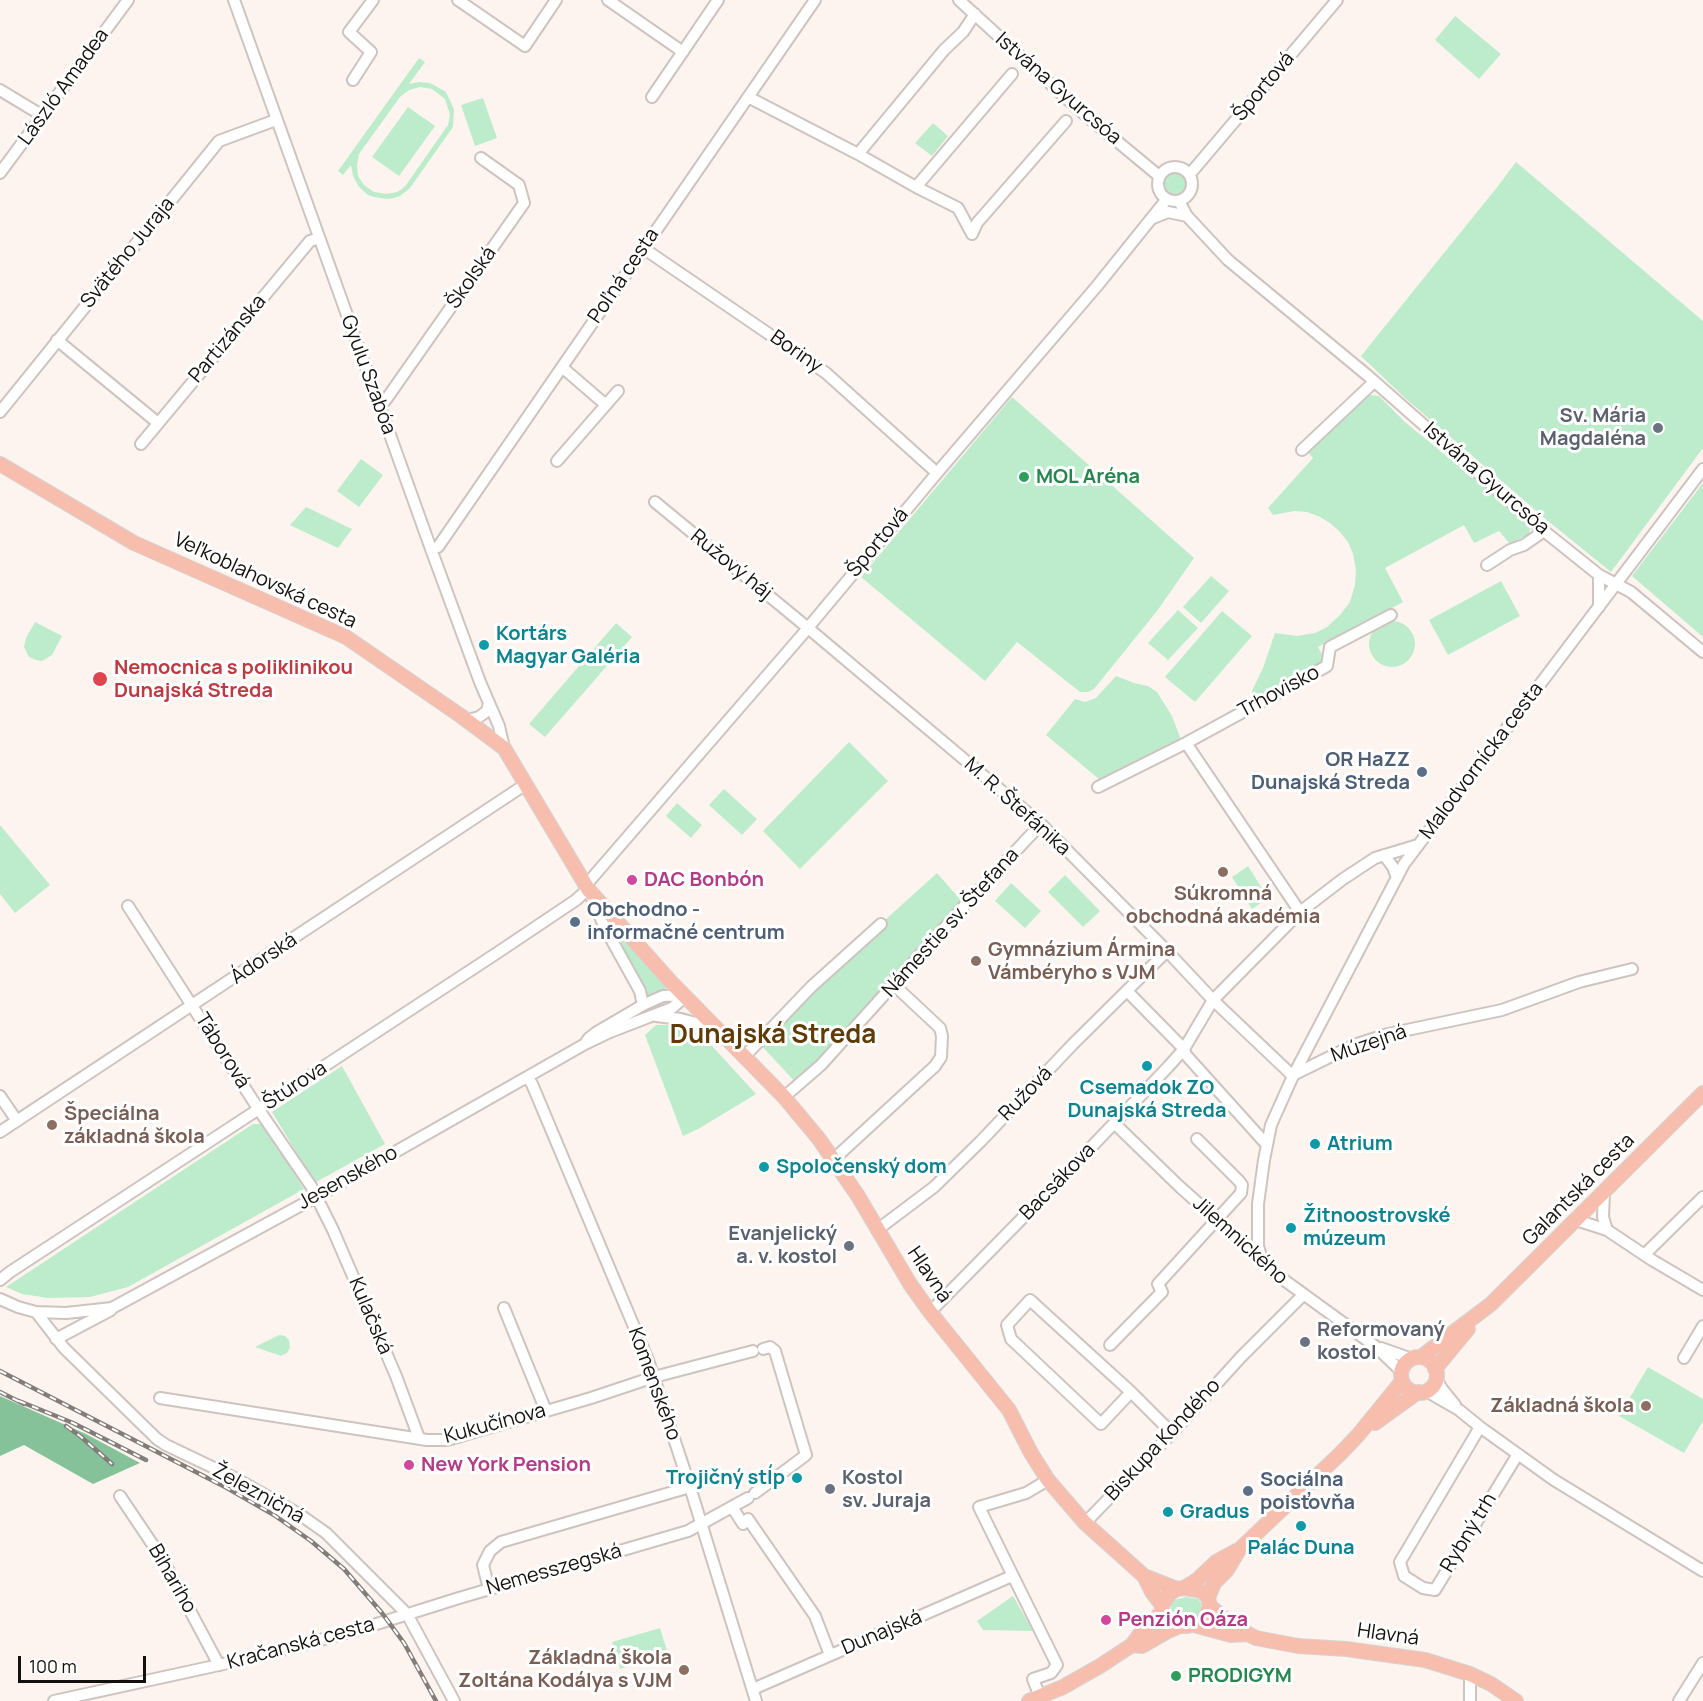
<!DOCTYPE html>
<html>
<head>
<meta charset="utf-8">
<style>
  body { margin:0 }
  #map { position:relative; width:1703px; height:1701px; overflow:hidden; background:#fdf4ef; font-family:Manrope,sans-serif }
  canvas { display:block }
  .scale { position:absolute; left:18px; top:1656px; width:128px; height:27px; box-sizing:border-box; border:3px solid #13100e; border-top:0; padding-left:8px; font-size:18px; line-height:21px; white-space:nowrap; color:#13100e; -webkit-text-stroke:4px #fff; paint-order:stroke }
</style>
</head>
<body>
<div id="map">
<canvas width="1703" height="1701"></canvas>
<div class="scale">100 m</div>
</div>
<script>
const context = document.querySelector('canvas').getContext('2d');
context.lineJoin = 'round';
function fill(path, color) {
  context.fillStyle = color;
  context.fill(path, 'evenodd');
}
function toPath(rows) {
  const path = new Path2D();
  for (const r of rows) {
    if (r.length === 3) {
      path.moveTo(r[0] + r[2], r[1]);
      path.arc(r[0], r[1], r[2], 0, 2 * Math.PI);
      continue;
    }
    path.moveTo(r[0], r[1]);
    for (let i = 2; i < r.length; i += 2) path.lineTo(r[i], r[i + 1]);
  }
  return path;
}
function strokePath(path, color, width, dash) {
  context.strokeStyle = color;
  context.lineWidth = width;
  context.lineCap = dash ? 'butt' : 'round';
  context.setLineDash(dash || []);
  context.stroke(path);
}
function drawText(font, color, halo, rows, align = 'center') {
  context.font = font + ' Manrope,sans-serif';
  context.lineWidth = 6;
  context.setLineDash([]);
  context.textBaseline = 'middle';
  context.strokeStyle = halo;
  context.fillStyle = color;
  for (const [text, x, y, turn = 0] of rows) {
    context.save();
    context.translate(x, y);
    context.rotate((+turn || 0) * Math.PI / 180);
    context.textAlign = isNaN(turn) ? turn : align;
    if (halo) context.strokeText(text, 0, 0);
    context.fillText(text, 0, 0);
    context.restore();
  }
}
fill(toPath([
  [1455,16,1501,54,1479,79,1435,40],
  [419,58,425,62,409,84,419,82,430,83,446,92,454,109,453,127,410,188,400,196,394,198,387,199,374,197,368,195,359,187,353,176,351,165,343,175,338,171],
  [420,87,432,89,445,99,450,115,448,125,406,185,402,189,397,192,386,194,374,192,364,185,358,176,357,165,359,154,400,97,409,90],
  [483,98,497,138,475,146,461,105],
  [408,107,435,126,399,176,372,157],
  [933,123,948,136,932,156,915,143],
  [1516,162,1703,321,1703,448,1611,572,1548,521,1405,398,1361,356,1498,186],
  [1175,183,11],
  [1370,395,1379,396,1406,423,1529,523,1530,530,1529,534,1510,544,1499,531,1474,543,1464,525,1385,568,1403,602,1318,647,1323,656,1321,662,1254,699,1252,691,1263,668,1275,633,1297,636,1315,633,1327,627,1340,615,1350,602,1355,585,1356,570,1353,554,1348,542,1339,531,1330,523,1320,517,1307,512,1295,511,1273,515,1268,508,1313,458,1307,451],
  [1012,397,1194,558,1157,611,1094,689,1088,692,1080,692,1017,642,985,681,861,577],
  [361,459,383,475,359,507,337,491],
  [1703,483,1703,637,1632,576],
  [306,507,352,529,338,548,290,525],
  [1211,576,1229,591,1201,623,1183,607],
  [1501,581,1520,616,1448,655,1429,620],
  [1178,610,1198,628,1168,660,1148,643],
  [1222,611,1252,636,1195,702,1165,677],
  [1392,644,23],
  [35,622,62,636,52,655,42,661,36,660,29,657,24,647,26,638],
  [616,623,632,637,545,737,529,724],
  [1116,676,1134,683,1148,686,1157,692,1172,716,1180,737,1179,742,1125,769,1099,779,1046,735,1075,699,1085,702,1096,698],
  [849,742,888,781,800,869,763,831],
  [724,789,757,819,742,835,709,805],
  [677,803,702,825,691,838,666,816],
  [0,825,50,885,15,913,0,894],
  [1248,866,1268,898,1252,909,1232,877],
  [937,873,965,905,798,1085,758,1042,811,987],
  [1065,875,1100,911,1083,927,1048,892],
  [1011,883,1041,911,1025,928,995,901],
  [623,933,667,988,647,997,614,939],
  [656,1025,679,1025,702,1035,756,1094,700,1128,683,1136,645,1035],
  [342,1066,385,1144,316,1182,304,1165,272,1112],
  [253,1124,263,1124,304,1189,128,1287,90,1297,48,1298,22,1294,6,1287],
  [279,1335,285,1336,289,1340,290,1348,287,1353,281,1356,255,1347],
  [1648,1367,1703,1399,1703,1421,1684,1453,1619,1416],
  [1013,1596,1033,1631,983,1630,977,1621],
  [1186,1597,1198,1599,1201,1603,1202,1609,1198,1615,1191,1617,1177,1618,1171,1611,1171,1604,1174,1600],
  [660,1628,668,1654,620,1669,612,1642]
]), '#bceccb');
fill(toPath([
  [0,1396,86,1434,140,1463,93,1484,24,1445,0,1456]
]), '#85c299');
const minor = toPath([
  [234,0,431,549,480,682,499,726,504,748],
  [458,0,525,46,556,0],
  [608,0,683,52],
  [959,0,1077,108,1159,176],
  [353,80,371,52,349,32,373,0],
  [0,90,43,116],
  [652,97,718,0],
  [748,97,858,154,916,187,958,208,972,234],
  [858,154,944,50,963,32,975,14],
  [1175,184,17],
  [0,173,128,0],
  [1190,174,1337,0],
  [916,187,1012,74],
  [1179,201,1187,216,1228,260,1367,375,1544,531,1599,575,1631,592,1703,652],
  [1153,218,1168,212,1187,216],
  [972,234,977,223,1066,121],
  [643,248,826,373,937,473],
  [57,340,158,423],
  [563,368,606,405],
  [378,403,385,401,524,203,519,185,481,158],
  [0,412,219,141,276,120],
  [141,444,310,241,319,238],
  [1302,450,1374,382],
  [557,461,618,391],
  [655,502,808,628,1041,824,1167,951,1213,1000,1293,1076],
  [431,549,438,547,815,0],
  [1487,565,1510,550,1524,545,1544,531],
  [1599,575,1599,607],
  [467,720,479,717,487,711,489,703],
  [1186,743,1300,912],
  [1098,787,1186,743,1327,666,1330,647,1391,615],
  [1384,855,1393,867,1397,878],
  [586,885,802,635,937,473,1097,286,1167,199],
  [128,906,259,1110,311,1186,333,1230,396,1376,419,1438],
  [1127,991,1184,1049,1186,1055,1267,1145],
  [656,1016,681,1019,717,1029],
  [744,1057,811,987,881,924],
  [1295,1074,1354,1045,1388,1034,1502,1010,1579,982,1632,969],
  [527,1077,532,1084,648,1360,690,1487,756,1701],
  [0,1096,17,1121],
  [784,1097,821,1065,965,905,1041,824],
  [1115,1124,1180,1187,1262,1260,1273,1272,1375,1346,1401,1371],
  [0,1132,526,784],
  [834,1159,935,1066,941,1057,942,1036,940,1028,894,985],
  [1604,1192,1603,1217,1607,1230],
  [1576,1220,1607,1230,1652,1260,1703,1290],
  [877,1230,934,1187,981,1141,1073,1044,1167,951],
  [1645,1254,1703,1197],
  [1262,1260,1258,1246,1258,1204,1264,1160,1271,1125,1293,1076,1404,864,1703,469],
  [0,1280,10,1272,497,953,576,900,588,889,605,928,640,991,643,1005],
  [0,1299,18,1307,36,1312,66,1313,112,1308,316,1197,585,1044,610,1032,672,1008,679,1002,683,995,663,996,643,1005,597,1032,589,1038,585,1044],
  [504,1308,546,1411],
  [36,1312,64,1348,157,1439,166,1445,235,1478,299,1514,326,1533,407,1614,454,1701],
  [930,1312,1054,1186,1168,1067,1184,1049,1213,1000,1300,912,1343,879,1375,858,1418,845],
  [56,1339,111,1310],
  [1110,1345,1162,1292,1158,1284,1241,1193,1242,1185,1239,1181,1197,1139],
  [1381,1348,1412,1359],
  [1684,1358,1703,1326],
  [1436,1378,1442,1389,1455,1405],
  [1426,1391,1459,1410,1480,1427,1554,1480,1703,1571],
  [1131,1392,1101,1424,1011,1339,1007,1325,1030,1300,1131,1392,1172,1433],
  [160,1398,427,1440,447,1440,591,1398,654,1377,753,1351],
  [1480,1427,1400,1562,1404,1576,1423,1588,1435,1590,1518,1454],
  [755,1493,806,1455,775,1351,770,1347,763,1349],
  [120,1496,163,1560,219,1665],
  [732,1507,743,1524,748,1519,815,1616,830,1655],
  [1085,1523,1172,1433,1241,1357,1303,1295],
  [489,1589,483,1565,490,1551,501,1542,690,1487],
  [753,1689,1012,1576],
  [1040,1697,1033,1679,1051,1673,1057,1665,979,1507,1026,1493,1048,1480],
  [54,1701,219,1665,295,1647,367,1627,459,1598,688,1531,748,1498],
  [1470,1701,1470,1674],
  [1679,1701,1703,1663]
]);
const major = toPath([
  [0,464,134,543,346,637,461,716,504,748,588,889,671,982,784,1097,819,1139,858,1196,910,1284,930,1312,1009,1410,1031,1453,1048,1480,1085,1523,1144,1576,1152,1592,1162,1605,1162,1612,1165,1618,1170,1622,1180,1626],
  [1421,1357,1491,1304,1703,1093],
  [1419,1375,18],
  [1435,1369,1468,1329],
  [1375,1423,1418,1392],
  [1144,1576,1177,1589],
  [1184,1588,1197,1580,1216,1562,1236,1551],
  [1208,1598,1214,1583,1227,1570,1239,1550,1341,1453,1359,1434,1402,1381],
  [1210,1606,1225,1619,1238,1626,1248,1634,1256,1638,1298,1646,1346,1649,1425,1660,1470,1674,1491,1684,1516,1701],
  [1194,1625,1231,1635,1248,1634],
  [1132,1645,1142,1646,1166,1632,1180,1626,1187,1626,1200,1622,1206,1617,1210,1606,1208,1598,1204,1593,1198,1590,1184,1588,1177,1589,1170,1593,1162,1605],
  [1029,1701,1063,1687,1100,1666,1132,1645,1140,1634,1162,1612]
]);
strokePath(minor, '#cdc4bf', 14);
strokePath(major, '#d5d4d4', 16);
strokePath(minor, '#fff', 10);
strokePath(major, '#f7bead', 14);
const rail = toPath([
  [0,1371,227,1488,274,1515,311,1541,344,1569,382,1613,404,1643,436,1701],
  [0,1392,24,1404],
  [19,1401,73,1423,146,1460],
  [66,1426,80,1436,112,1464]
]);
strokePath(rail, '#837d7a', 4.5);
strokePath(rail, '#fff', 2, [7]);
for (const [x, y, r, color] of [
  [1658,428,6,"#6b7280"],
  [1024,477,6,"#2e9e5b"],
  [484,645,6,"#0f9aa8"],
  [100,679,8,"#e0444e"],
  [1422,772,6,"#5c6f8a"],
  [1223,872,6,"#8d6e63"],
  [632,880,6,"#d1479c"],
  [575,922,6,"#5c6f8a"],
  [976,961,6,"#8d6e63"],
  [1147,1066,6,"#0f9aa8"],
  [52,1125,6,"#8d6e63"],
  [1315,1144,6,"#0f9aa8"],
  [764,1167,6,"#0f9aa8"],
  [1291,1228,6,"#0f9aa8"],
  [849,1246,6,"#6b7280"],
  [1305,1342,6,"#6b7280"],
  [1646,1406,6,"#8d6e63"],
  [409,1465,6,"#d1479c"],
  [797,1478,6,"#0f9aa8"],
  [830,1489,6,"#6b7280"],
  [1248,1491,6,"#5c6f8a"],
  [1168,1512,6,"#0f9aa8"],
  [1301,1526,6,"#0f9aa8"],
  [1106,1620,6,"#d1479c"],
  [684,1670,6,"#8d6e63"],
  [1176,1676,6,"#2e9e5b"]
]) {
  const dot = new Path2D();
  dot.arc(x, y, r, 0, 2 * Math.PI);
  context.fillStyle = color;
  context.fill(dot);
  strokePath(dot, '#fff', 2);
}
drawText('20px', '#13100e', '#fff', [
  ["László Amadea",64,87,-54],
  ["Športová",1264,87,-50],
  ["Istvána Gyurcsóa",1058,89,41],
  ["Svätého Juraja",128,253,-51],
  ["Poľná cesta",624,276,-56],
  ["Školská",472,278,-55],
  ["Partizánska",228,339,-50],
  ["Boriny",796,352,35],
  ["Gyulu Szabóa",368,375,70],
  ["Istvána Gyurcsóa",1486,479,41],
  ["Športová",878,543,-50],
  ["Ružový háj",731,565,39],
  ["Veľkoblahovská cesta",265,581,25],
  ["Trhovisko",1279,692,-28],
  ["Malodvornícka cesta",1482,761,-53],
  ["M. R. Štefánika",1017,807,42],
  ["Námestie sv. Štefana",951,923,-48],
  ["Ádorská",264,959,-34],
  ["Múzejná",1369,1044,-19],
  ["Táborová",222,1051,58],
  ["Štúrova",295,1086,-33],
  ["Ružová",1026,1094,-46],
  ["Jesenského",348,1178,-29],
  ["Bacsákova",1058,1182,-46],
  ["Galantská cesta",1579,1190,-45],
  ["Jilemnického",1240,1241,42],
  ["Hlavná",929,1275,56],
  ["Kulačská",370,1316,67],
  ["Komenského",654,1384,70],
  ["Kukučínova",495,1424,-15],
  ["Biskupa Kondého",1163,1440,-47],
  ["Železničná",258,1494,29],
  ["Rybný trh",1469,1533,-59],
  ["Nemesszegská",554,1570,-16],
  ["Bihariho",172,1579,60],
  ["Dunajská",882,1633,-23],
  ["Hlavná",1388,1635,8],
  ["Kračanská cesta",301,1644,-15]
]);
drawText('bold 20px', '#5b616d', '#fff', [
  ["Sv. Mária",1646,416],
  ["Magdaléna",1646,439],
  ["Evanjelický",837,1234],
  ["a. v. kostol",837,1257],
  ["Reformovaný",1317,1330,"left"],
  ["kostol",1317,1353,"left"],
  ["Kostol",842,1478,"left"],
  ["sv. Juraja",842,1501,"left"]
], 'right');
drawText('bold 20px', '#27864d', '#fff', [
  ["MOL Aréna",1036,477],
  ["PRODIGYM",1188,1676]
], 'left');
drawText('bold 20px', '#0d838f', '#fff', [
  ["Kortárs",496,634],
  ["Magyar Galéria",496,657],
  ["Csemadok ZO",1147,1088,"center"],
  ["Dunajská Streda",1147,1111,"center"],
  ["Atrium",1327,1144],
  ["Spoločenský dom",776,1167],
  ["Žitnoostrovské",1303,1216],
  ["múzeum",1303,1239],
  ["Trojičný stĺp",785,1478,"right"],
  ["Gradus",1180,1512],
  ["Palác Duna",1301,1548,"center"]
], 'left');
drawText('bold 20px', '#be3a42', '#fff', [
  ["Nemocnica s poliklinikou",114,668],
  ["Dunajská Streda",114,691]
], 'left');
drawText('bold 20px', '#4e5e75', '#fff', [
  ["OR HaZZ",1410,760,"right"],
  ["Dunajská Streda",1410,783,"right"],
  ["Obchodno -",587,910],
  ["informačné centrum",587,933],
  ["Sociálna",1260,1480],
  ["poisťovňa",1260,1503]
], 'left');
drawText('bold 20px', '#b23c85', '#fff', [
  ["DAC Bonbón",644,880],
  ["New York Pension",421,1465],
  ["Penzión Oáza",1118,1620]
], 'left');
drawText('bold 20px', '#785e54', '#fff', [
  ["Súkromná",1223,894,"center"],
  ["obchodná akadémia",1223,917,"center"],
  ["Gymnázium Ármina",988,950],
  ["Vámbéryho s VJM",988,973],
  ["Špeciálna",64,1114],
  ["základná škola",64,1137],
  ["Základná škola",1634,1406,"right"],
  ["Základná škola",672,1658,"right"],
  ["Zoltána Kodálya s VJM",672,1681,"right"]
], 'left');
drawText('bold 26px', '#5f3b06', '#fff', [
  ["Dunajská Streda",773,1036]
]);
</script>
</body>
</html>
